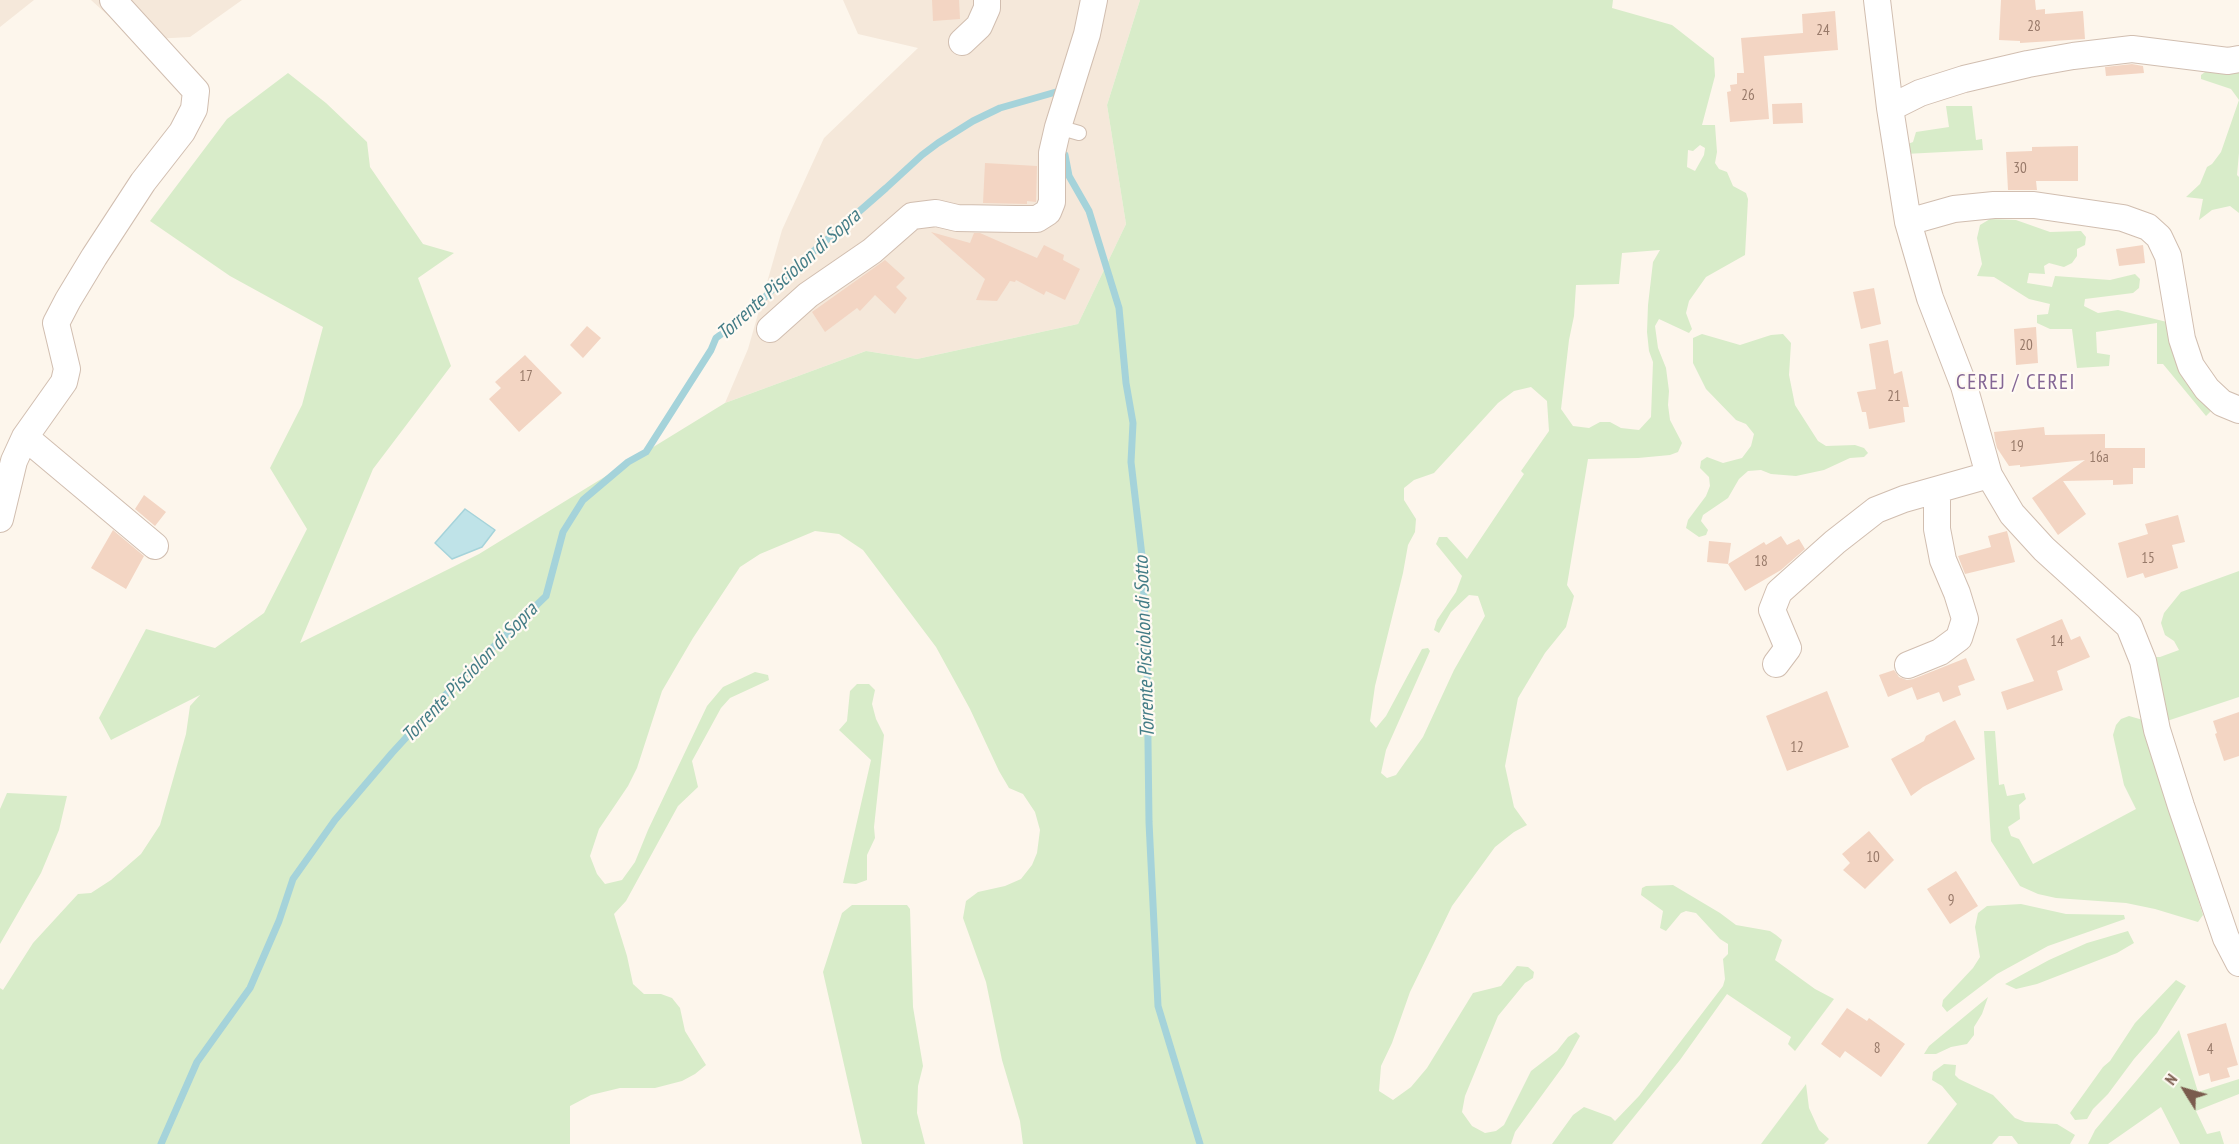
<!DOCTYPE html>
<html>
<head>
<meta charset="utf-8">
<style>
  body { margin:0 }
  #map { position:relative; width:2239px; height:1144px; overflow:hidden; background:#fdf6ec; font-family:"PT Sans Narrow",sans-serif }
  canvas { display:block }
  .north { position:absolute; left:2155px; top:1060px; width:60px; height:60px; -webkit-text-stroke:4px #fffaf3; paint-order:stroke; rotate:307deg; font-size:16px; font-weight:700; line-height:24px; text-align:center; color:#7a5c4d }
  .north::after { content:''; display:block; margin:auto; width:21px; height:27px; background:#7a5c4d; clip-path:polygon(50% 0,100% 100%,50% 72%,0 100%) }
</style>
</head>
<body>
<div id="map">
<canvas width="2239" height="1144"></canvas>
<div class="north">N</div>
</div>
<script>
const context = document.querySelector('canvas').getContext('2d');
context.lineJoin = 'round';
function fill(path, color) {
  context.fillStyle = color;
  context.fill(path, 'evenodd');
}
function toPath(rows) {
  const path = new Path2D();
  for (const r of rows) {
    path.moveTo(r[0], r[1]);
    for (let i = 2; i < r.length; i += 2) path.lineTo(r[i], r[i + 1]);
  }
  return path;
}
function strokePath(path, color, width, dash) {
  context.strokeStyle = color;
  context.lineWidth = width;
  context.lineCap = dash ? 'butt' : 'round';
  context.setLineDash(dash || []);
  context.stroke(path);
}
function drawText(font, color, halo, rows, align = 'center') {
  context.font = font + ' "PT Sans Narrow",sans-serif';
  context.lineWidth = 4.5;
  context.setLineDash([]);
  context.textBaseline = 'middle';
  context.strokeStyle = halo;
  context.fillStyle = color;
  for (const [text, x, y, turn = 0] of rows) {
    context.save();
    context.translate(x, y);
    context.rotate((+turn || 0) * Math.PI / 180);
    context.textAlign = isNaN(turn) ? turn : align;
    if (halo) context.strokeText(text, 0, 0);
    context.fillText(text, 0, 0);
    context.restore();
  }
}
fill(toPath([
  [0,0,34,0,0,27],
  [91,0,242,0,190,37,135,40],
  [843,0,1140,0,1107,105,1126,224,1078,324,917,359,866,351,725,403,748,349,782,230,824,138,918,48,858,34]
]), '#f5e8da');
fill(toPath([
  [1140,0,1613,0,1612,8,1672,25,1714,58,1715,76,1702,125,1715,125,1717,152,1715,163,1719,169,1727,172,1733,186,1746,193,1748,199,1745,255,1706,277,1689,301,1686,313,1692,329,1689,333,1659,319,1655,326,1658,348,1666,368,1669,391,1668,405,1670,420,1682,443,1678,452,1670,455,1638,458,1588,459,1567,585,1574,596,1566,627,1545,653,1518,698,1505,766,1514,807,1527,825,1514,832,1495,847,1452,906,1410,992,1392,1043,1381,1066,1379,1091,1393,1100,1411,1087,1427,1068,1473,993,1501,986,1517,966,1528,967,1534,972,1533,978,1525,983,1498,1016,1465,1096,1462,1112,1472,1126,1485,1133,1496,1131,1504,1125,1531,1071,1557,1051,1568,1037,1576,1032,1580,1036,1564,1065,1515,1132,1511,1144,1023,1144,1020,1121,1002,1060,986,982,963,918,966,901,978,892,1005,886,1021,879,1032,865,1037,853,1040,830,1035,812,1023,794,1009,788,999,771,970,709,936,647,863,550,839,534,815,531,760,554,740,567,693,638,662,691,637,768,628,786,599,829,590,856,597,874,605,884,622,880,635,862,648,830,707,706,723,687,755,672,768,675,769,680,730,698,721,708,692,761,698,787,678,806,626,901,614,914,627,956,633,984,644,994,661,994,672,998,680,1008,685,1031,706,1065,695,1074,682,1081,655,1088,620,1088,591,1095,570,1106,570,1144,0,1144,0,988,3,990,33,943,78,894,91,893,111,880,141,854,160,825,186,734,190,706,200,695,111,740,99,718,146,629,215,648,264,613,307,529,270,468,302,405,323,327,230,276,150,221,227,119,288,73,326,103,367,142,370,167,423,244,454,253,418,278,451,366,373,469,300,643,479,554,725,403,866,351,917,359,1078,324,1126,224,1107,105],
  [1700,145,1705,148,1704,155,1695,171,1687,167,1688,150,1693,151],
  [1660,250,1653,262,1648,305,1647,332,1649,351,1653,362,1651,417,1639,430,1621,428,1610,422,1600,422,1589,428,1573,426,1561,409,1569,340,1574,316,1576,285,1619,284,1622,253],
  [1531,387,1547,401,1549,431,1521,471,1524,474,1467,559,1447,537,1439,537,1436,544,1462,576,1456,592,1437,620,1434,630,1439,633,1451,612,1469,595,1478,596,1485,616,1454,670,1423,737,1396,775,1387,778,1381,773,1386,750,1430,651,1428,648,1422,649,1386,716,1376,728,1370,721,1375,686,1403,573,1408,545,1415,532,1416,519,1404,500,1404,488,1414,480,1434,473,1498,403,1514,391],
  [2239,67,2239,153,2237,175,2239,177,2239,213,2230,206,2212,210,2199,220,2203,199,2186,197,2200,184,2207,167,2212,164,2221,152,2239,100,2231,89,2201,79,2201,75,2209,69],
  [1946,106,1972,106,1976,140,1982,139,1983,150,1905,154,1905,145,1913,142,1916,132,1949,127],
  [1990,219,2016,220,2050,232,2081,231,2086,237,2085,245,2077,249,2077,256,2072,263,2064,267,2049,263,2044,266,2045,274,2029,273,2027,283,2052,287,2055,276,2110,280,2135,274,2140,279,2139,288,2133,293,2085,299,2084,306,2098,313,2118,310,2167,322,2186,383,2213,409,2206,416,2163,364,2157,364,2157,323,2096,332,2097,353,2110,355,2109,366,2077,368,2072,329,2050,329,2037,323,2037,315,2048,314,2050,304,2029,299,1994,277,1977,276,1982,264,1977,238,1980,225],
  [1702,334,1740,345,1771,335,1783,334,1791,343,1789,375,1795,405,1818,441,1826,446,1855,445,1864,448,1868,453,1864,457,1850,458,1824,470,1796,476,1771,474,1761,470,1748,471,1739,479,1728,498,1703,515,1701,521,1708,530,1706,535,1699,537,1686,528,1688,520,1706,496,1710,486,1709,477,1700,468,1701,461,1707,457,1723,463,1742,458,1751,446,1754,434,1746,424,1736,420,1706,389,1693,363,1693,338],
  [2239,571,2239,697,2164,722,2147,657,2160,657,2179,650,2174,641,2165,635,2161,623,2164,613,2181,592],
  [857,684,869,684,875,690,872,704,876,719,884,735,874,827,875,838,867,855,867,880,856,884,843,883,871,760,839,730,847,721,850,691],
  [2129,716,2143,720,2203,915,2198,922,2155,909,2126,903,2056,898,2038,894,2020,886,1991,841,1984,731,1995,731,1999,785,2004,784,2007,796,2024,793,2026,799,2019,805,2020,819,2008,827,2011,836,2019,839,2033,864,2136,809,2124,785,2113,735,2116,725,2121,719],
  [7,793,67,796,59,830,41,873,0,944,0,809],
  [1673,885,1720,913,1736,925,1770,931,1776,935,1782,940,1775,960,1815,989,1834,999,1795,1051,1788,1044,1791,1037,1727,994,1680,1060,1612,1144,1552,1144,1573,1115,1584,1107,1611,1117,1615,1121,1639,1096,1723,986,1725,979,1723,959,1728,954,1728,944,1720,939,1696,913,1686,911,1681,913,1666,931,1660,928,1663,911,1641,895,1642,888,1646,886],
  [2021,904,2066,914,2124,915,2125,919,2048,946,1997,974,1947,1012,1942,1006,1943,1000,1973,968,1980,957,1975,927,1978,913,1987,906],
  [852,905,907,905,910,909,913,1007,923,1066,918,1086,917,1113,925,1144,862,1144,823,972,842,913],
  [2128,931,2134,943,2117,953,2037,984,2016,989,2005,984,2049,960,2087,943],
  [2176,980,2186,986,2157,1033,2134,1059,2108,1094,2093,1109,2087,1119,2075,1120,2070,1113,2103,1067,2110,1061,2135,1023],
  [1988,997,1982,1014,1974,1027,1974,1035,1967,1044,1951,1047,1936,1054,1924,1054,1929,1046],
  [2179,1030,2198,1092,2239,1079,2239,1094,2196,1111,2207,1134,2220,1131,2224,1144,2180,1144,2161,1107,2108,1144,2088,1144,2095,1130],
  [1944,1064,1956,1065,1955,1075,1959,1079,1993,1095,2015,1118,2025,1122,2057,1124,2075,1135,2070,1144,2018,1144,2012,1136,1999,1136,1992,1144,1927,1144,1957,1104,1942,1086,1932,1080,1933,1072],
  [1806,1084,1809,1108,1819,1130,1829,1139,1824,1144,1761,1144]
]), '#d8ecc9');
const water = toPath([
  [465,509,495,530,482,547,452,559,435,543,465,509]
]);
fill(water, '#bfe3e8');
strokePath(water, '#a5d3da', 1.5);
strokePath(toPath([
  [1065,155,1069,176,1089,211,1119,308,1126,383,1133,423,1131,462,1142,556,1147,663,1149,822,1158,1006,1200,1144],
  [161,1144,197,1062,250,988,279,921,293,879,335,820,392,753,459,680,546,596,563,532,583,500,628,462,646,452,711,350,716,338,746,316,791,271,886,188,922,155,938,143,973,121,1000,108,1063,90]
]), '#a5d3da', 7);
fill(toPath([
  [932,0,959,0,960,19,933,21],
  [2001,0,2035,0,2036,10,2045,9,2045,14,2083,11,2085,39,2020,43,2020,41,1999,40],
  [1835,11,1838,50,1764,56,1769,119,1730,122,1727,92,1731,91,1730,85,1737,84,1737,73,1744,73,1741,38,1803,33,1802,14],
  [2132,64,2143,66,2144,73,2106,76,2105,67],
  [1802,103,1803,123,1773,124,1772,104],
  [2078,146,2078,181,2036,181,2037,190,2008,190,2006,152,2032,151,2032,147],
  [985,163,1037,166,1036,202,1027,201,1027,204,983,203],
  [931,232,970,243,974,233,980,233,1037,258,1044,245,1064,255,1063,260,1080,269,1065,300,1046,291,1044,295,1016,280,1015,282,1010,281,997,301,976,300,985,279],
  [2143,245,2145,263,2119,266,2116,249],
  [885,260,905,278,896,287,907,298,895,314,875,295,860,311,857,308,825,332,812,312],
  [1874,288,1881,324,1861,329,1853,292],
  [587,326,601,338,583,358,570,345],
  [2036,327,2038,363,2016,365,2014,329],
  [1888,340,1894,374,1902,371,1909,407,1903,407,1905,422,1869,429,1866,412,1862,412,1857,392,1876,389,1869,344],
  [525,355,562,393,519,432,489,399,501,388,495,382],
  [2044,427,2045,435,2105,434,2105,448,2145,448,2145,468,2133,468,2133,484,2113,485,2113,480,2063,481,2086,514,2058,535,2032,498,2085,460,2020,467,2020,465,2009,466,1997,448,1995,440,1994,432],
  [144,495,166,512,155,526,135,509],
  [2178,515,2185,542,2172,545,2178,568,2145,578,2143,573,2127,578,2118,543,2148,534,2145,524],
  [113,530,144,556,126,589,91,568],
  [2007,531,2015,562,1965,574,1958,556,1991,547,1988,536],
  [1781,536,1787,545,1799,539,1805,549,1781,570,1745,591,1728,564,1764,542,1766,545],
  [1709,541,1731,543,1728,564,1707,562],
  [2062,619,2071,640,2080,636,2090,657,2057,671,2063,690,2007,710,2001,692,2034,681,2016,639],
  [1966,658,1975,680,1958,686,1961,695,1943,702,1939,692,1917,700,1912,687,1888,697,1879,675,1894,670,1899,677,1907,680,1913,679],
  [1827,691,1849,747,1787,771,1766,716],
  [2239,712,2239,756,2224,761,2215,734,2217,733,2213,721],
  [1955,720,1975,759,1923,787,1911,796,1891,759,1924,741,1926,736],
  [1869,831,1894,860,1865,889,1843,870,1850,863,1842,854],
  [1956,871,1978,906,1950,924,1927,889],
  [1847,1008,1867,1021,1869,1018,1905,1044,1881,1077,1845,1051,1840,1058,1821,1044],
  [2226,1023,2238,1065,2227,1068,2230,1077,2211,1082,2209,1073,2199,1076,2187,1034]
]), '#f3d5c3');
const lane = toPath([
  [1058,127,1079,133]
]);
const street = toPath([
  [1877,0,1890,108,1908,222,1930,298,1964,386,1989,475,2012,514,2044,549,2129,626,2143,661,2157,730,2181,806,2226,938,2239,963],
  [962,42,979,26,987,8,987,0],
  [1890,108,1920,93,1964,79,2028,64,2073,56,2132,49,2228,61,2239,59],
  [1908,222,1954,209,1994,205,2034,205,2123,218,2148,227,2159,237,2168,256,2182,339,2191,366,2207,389,2222,403,2239,410],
  [770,329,808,295,872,251,912,216,936,213,957,218,1016,219,1037,219,1048,212,1052,202,1052,153,1058,127,1087,34,1094,0],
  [25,437,155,546],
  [0,519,14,461,25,437,64,382,67,369,56,323,68,300,94,257,143,182,182,132,194,109,196,91,113,0],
  [1776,664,1788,648,1772,610,1779,592,1835,542,1876,510,1904,499,1989,475],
  [1908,665,1940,652,1959,638,1965,619,1957,593,1943,560,1937,529,1937,491]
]);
strokePath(lane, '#d1beb0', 16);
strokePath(street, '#d1beb0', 28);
strokePath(lane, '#fff', 14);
strokePath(street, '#fff', 26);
drawText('15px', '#987a6a', null, [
  ["28",2034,27],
  ["24",1823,31],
  ["26",1748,96],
  ["30",2020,169],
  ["20",2026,346],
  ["17",526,377],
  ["21",1894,397],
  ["19",2017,447],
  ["16a",2099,458],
  ["15",2148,559],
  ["18",1761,562],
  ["14",2057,642],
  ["12",1797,748],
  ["10",1873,858],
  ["9",1951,901],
  ["8",1877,1049],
  ["4",2210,1050]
]);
drawText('italic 20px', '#437c86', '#fffaf3', [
  ["Torrente Pisciolon di Sopra",789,275,-42],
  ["Torrente Pisciolon di Sotto",1145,647,-92],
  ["Torrente Pisciolon di Sopra",470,673,-46]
]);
context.letterSpacing = '1.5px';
drawText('21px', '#846695', '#fffaf3', [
  ["CEREJ / CEREI",2016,383]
]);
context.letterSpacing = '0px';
</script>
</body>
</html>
